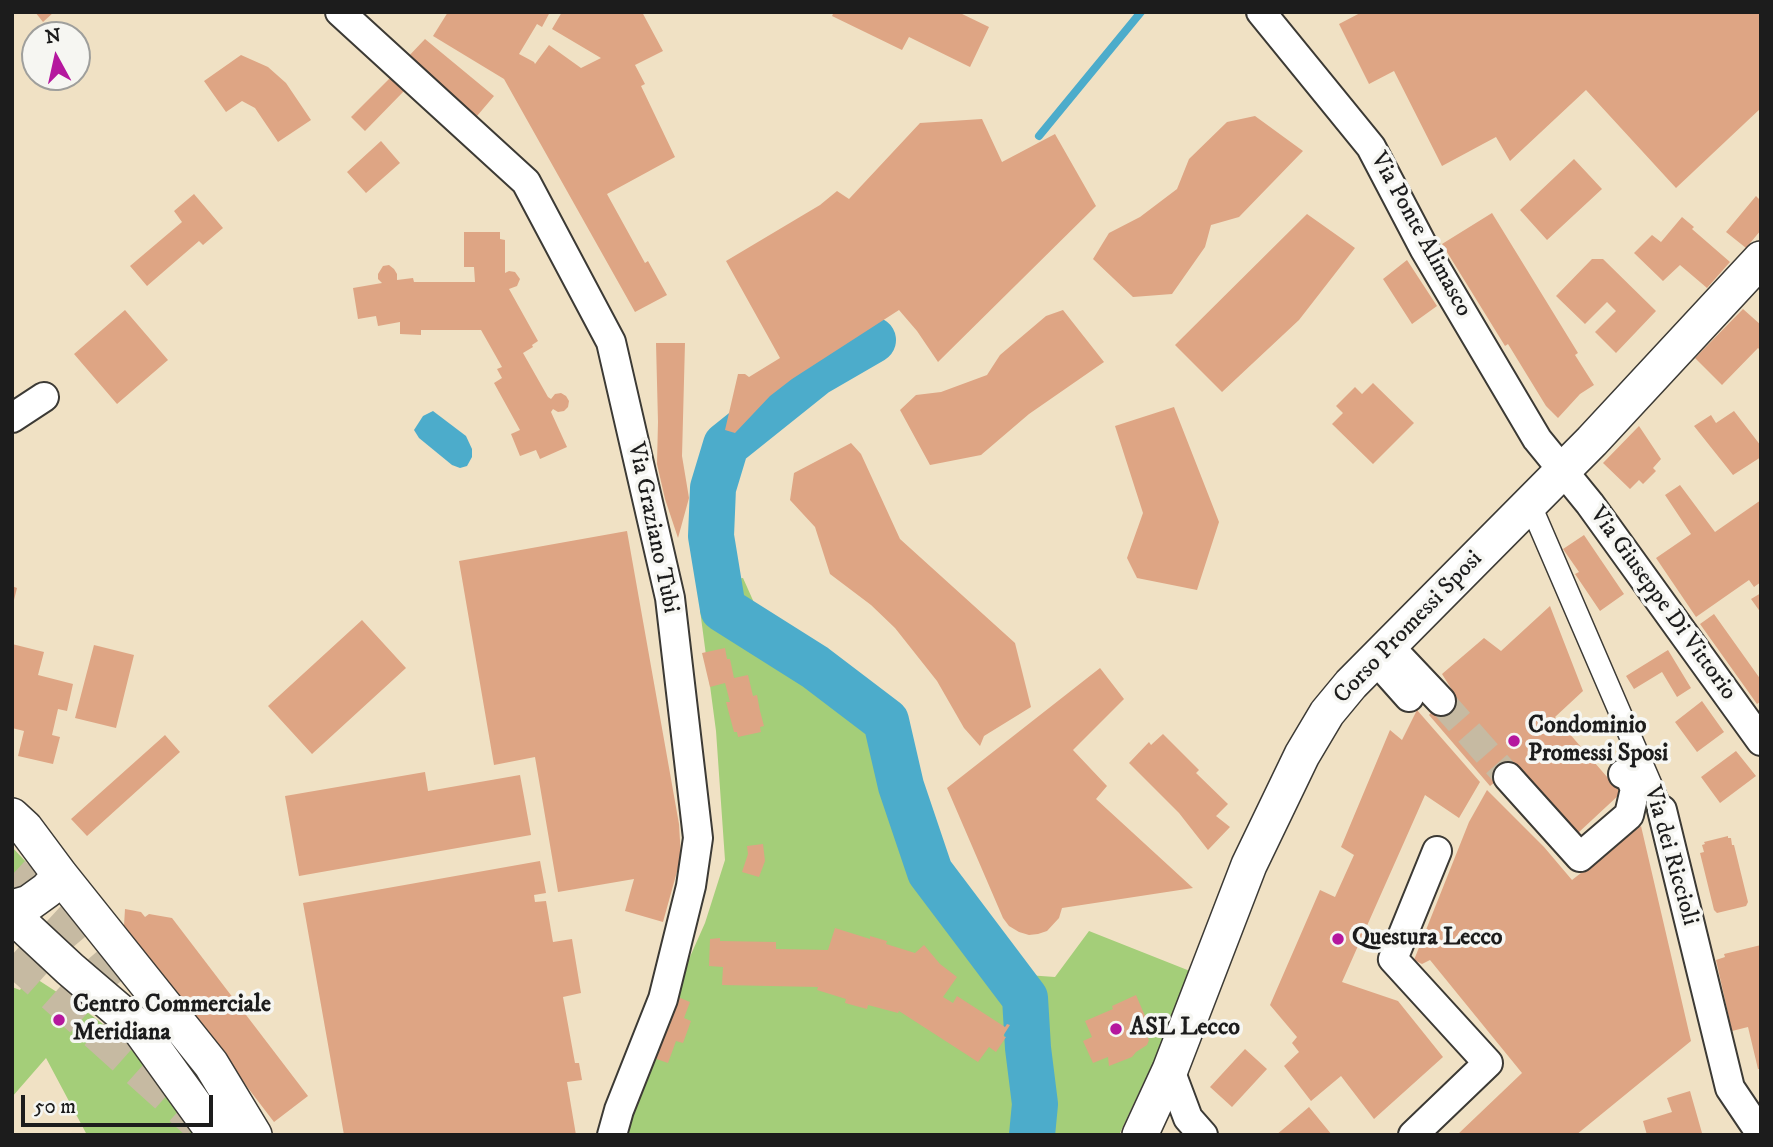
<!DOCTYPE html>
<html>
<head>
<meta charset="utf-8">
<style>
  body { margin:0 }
  #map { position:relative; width:1773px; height:1147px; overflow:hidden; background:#f0e1c4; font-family:"IM FELL DW Pica",serif }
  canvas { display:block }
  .frame { position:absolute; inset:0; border:14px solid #1c1c1c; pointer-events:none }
  .north { position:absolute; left:21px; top:21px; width:70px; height:70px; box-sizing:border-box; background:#f6f6f2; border:2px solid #9f9f9c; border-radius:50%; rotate:352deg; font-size:19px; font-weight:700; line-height:28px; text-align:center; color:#1c1c1c }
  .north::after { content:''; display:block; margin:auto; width:24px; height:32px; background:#b5179e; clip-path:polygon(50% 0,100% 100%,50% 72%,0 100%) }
  .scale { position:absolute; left:21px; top:1095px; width:192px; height:32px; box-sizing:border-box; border:4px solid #1c1c1c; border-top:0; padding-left:9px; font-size:21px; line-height:24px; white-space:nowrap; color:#1c1c1c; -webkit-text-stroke:5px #f6f6f2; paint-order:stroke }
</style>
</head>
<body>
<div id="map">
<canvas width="1773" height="1147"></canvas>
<div class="frame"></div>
<div class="north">N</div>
<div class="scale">50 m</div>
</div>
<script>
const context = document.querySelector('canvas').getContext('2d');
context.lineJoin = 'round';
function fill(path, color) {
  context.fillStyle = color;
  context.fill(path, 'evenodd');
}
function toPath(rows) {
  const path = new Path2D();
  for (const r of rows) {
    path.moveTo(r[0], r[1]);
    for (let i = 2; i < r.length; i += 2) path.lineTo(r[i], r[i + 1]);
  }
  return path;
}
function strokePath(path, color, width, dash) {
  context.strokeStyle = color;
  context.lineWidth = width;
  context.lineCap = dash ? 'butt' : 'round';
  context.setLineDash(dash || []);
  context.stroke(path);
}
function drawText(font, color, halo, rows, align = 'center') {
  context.font = font + ' "IM FELL DW Pica",serif';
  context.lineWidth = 7;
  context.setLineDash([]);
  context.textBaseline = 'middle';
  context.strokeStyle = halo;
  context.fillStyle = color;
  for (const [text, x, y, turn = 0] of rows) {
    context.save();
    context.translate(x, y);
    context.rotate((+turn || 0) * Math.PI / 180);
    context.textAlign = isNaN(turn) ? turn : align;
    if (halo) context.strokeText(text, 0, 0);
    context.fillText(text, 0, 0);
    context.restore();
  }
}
fill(toPath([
  [743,578,764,625,849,682,879,700,900,727,904,741,901,786,930,872,977,935,1027,975,1055,977,1089,931,1195,973,1119,1135,616,1135,673,995,705,923,725,860,716,731,700,610,707,582],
  [12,847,26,862,27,875,20,886,12,889],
  [29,974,83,1009,111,1030,144,1062,198,1135,87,1135,46,1058,12,1097,12,987,20,990]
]), '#a4ce79');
fill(toPath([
  [433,411,466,436,472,449,472,457,467,466,460,468,452,465,419,438,414,430,423,416]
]), '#4caccb');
strokePath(toPath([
  [1039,136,1141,12]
]), '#4caccb', 8);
strokePath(toPath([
  [873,340,816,373,726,445,713,488,711,536,723,609,815,667,886,721,901,786,930,872,1025,998,1028,1048,1035,1104,1032,1135]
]), '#4caccb', 46);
fill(toPath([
  [35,12,54,12,43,22],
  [448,12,550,12,542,27,537,24,519,54,534,62,535,64,549,45,581,68,601,58,552,29,562,12,642,12,663,51,635,65,645,84,641,86,675,157,607,194,645,263,648,261,667,295,635,312,504,79,433,36],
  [834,12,958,12,989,27,970,67,909,37,902,50,832,16],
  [1362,12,1761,12,1761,108,1676,188,1586,90,1510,161,1496,137,1442,166,1394,71,1369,84,1339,24],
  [425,39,494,96,477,116,406,59],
  [241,55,268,67,286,83,311,120,278,142,255,108,242,101,226,112,204,81],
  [391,77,404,91,365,131,351,117],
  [1255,116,1303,151,1239,217,1211,225,1205,247,1172,294,1133,297,1093,259,1109,233,1140,217,1177,189,1189,159,1227,122],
  [982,119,1002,162,1055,134,1096,206,938,362,917,331,899,310,792,379,770,396,735,433,725,430,738,374,745,374,749,377,780,358,726,261,820,205,837,191,849,199,920,123],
  [381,141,400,163,366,193,347,172],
  [1574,159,1602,189,1547,240,1520,210],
  [194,194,223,228,203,245,199,241,147,286,130,266,182,222,174,211],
  [1756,196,1761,201,1761,230,1746,248,1726,232],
  [1492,213,1578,353,1575,355,1594,385,1580,394,1558,418,1546,406,1508,344,1505,346,1442,244],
  [1307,214,1355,248,1299,320,1222,392,1175,345],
  [1682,217,1694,227,1692,229,1730,262,1707,288,1680,265,1663,281,1634,253,1652,235,1661,242],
  [464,232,500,232,500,239,505,240,505,273,509,271,515,272,520,279,517,286,509,289,538,341,532,345,533,347,523,353,548,397,551,399,555,394,561,393,566,396,569,401,568,407,564,411,558,412,553,409,551,412,567,447,540,459,536,450,520,456,511,434,520,430,494,383,502,378,497,369,502,367,481,330,421,330,421,335,400,334,400,322,378,326,376,316,358,319,353,288,382,283,378,279,378,274,383,266,389,265,394,269,397,274,397,280,413,278,414,282,475,282,474,267,464,267],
  [1592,259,1603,259,1656,311,1616,353,1595,332,1616,311,1607,302,1585,324,1556,296],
  [1407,260,1437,306,1412,324,1383,279],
  [1743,309,1761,325,1761,351,1758,348,1722,385,1695,358],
  [125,310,168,360,117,404,74,354],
  [1063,310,1104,362,1029,414,981,455,930,465,900,410,916,395,941,392,987,375,1000,355,1046,316],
  [656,343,685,343,682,456,689,498,678,538,665,499,657,464,658,422],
  [1373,383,1414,423,1373,464,1332,424,1343,413,1336,406,1355,387,1362,394],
  [1174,407,1219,522,1197,590,1137,578,1127,558,1143,513,1115,426],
  [1734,411,1761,446,1761,457,1733,475,1694,426,1711,415,1716,423],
  [1639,426,1661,459,1653,468,1656,471,1643,484,1639,480,1630,489,1603,463],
  [851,443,861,454,900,539,1015,643,1031,707,984,736,980,746,964,728,937,681,895,628,871,605,830,574,815,527,790,500,794,473],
  [1680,485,1715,532,1761,500,1761,582,1754,587,1749,580,1696,617,1656,558,1691,534,1665,495],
  [627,531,679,824,681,857,663,922,625,911,634,879,558,892,535,757,494,765,459,561],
  [1584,535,1624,594,1600,611,1575,574,1579,572,1563,549],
  [12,586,17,588,13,604,12,604],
  [1761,593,1761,613,1751,599],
  [1550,606,1583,691,1555,717,1621,793,1578,833,1517,765,1490,786,1429,715,1441,701,1454,693,1442,674,1484,638,1501,651],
  [1714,614,1761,680,1761,701,1757,704,1700,624],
  [362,620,406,668,312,754,268,706],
  [12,644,44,652,38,675,73,684,67,711,58,709,52,735,60,737,53,764,18,756,24,731,12,728],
  [94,645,134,655,116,728,75,718],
  [725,648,727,659,730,659,734,678,748,675,753,696,757,695,760,711,764,726,760,727,761,732,738,737,737,732,734,732,726,702,730,702,725,683,710,687,702,653],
  [1668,650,1691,688,1677,697,1662,672,1634,689,1626,676],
  [1100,668,1124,699,1073,750,1107,786,1096,799,1193,888,1062,908,1059,918,1047,931,1038,934,1029,935,1019,932,1009,926,1003,918,947,788],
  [1702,701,1724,732,1697,752,1675,722],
  [1417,710,1480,782,1459,818,1425,795,1342,982,1398,1001,1443,1057,1374,1119,1341,1076,1311,1101,1284,1066,1299,1052,1292,1043,1297,1037,1270,1005,1320,890,1335,897,1354,855,1341,847,1390,730,1402,740],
  [1163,734,1199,770,1196,773,1228,804,1216,816,1230,827,1208,850,1179,813,1129,763,1149,742,1151,745],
  [165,735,180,752,87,836,71,819],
  [1736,751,1756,776,1720,803,1701,777],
  [425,772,428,791,520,775,531,835,299,876,285,796],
  [1487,790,1544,847,1572,880,1641,826,1691,1041,1576,1135,1457,1135,1522,1073,1430,960,1422,964,1414,960,1469,822],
  [1728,836,1728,838,1731,838,1732,845,1734,845,1748,902,1746,906,1717,913,1714,910,1700,853,1704,852,1702,845,1705,844,1704,842],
  [763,844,765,861,759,877,742,872,748,854,747,846],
  [540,861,546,893,534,895,535,902,546,901,553,942,572,939,581,993,563,997,575,1063,579,1063,582,1080,567,1082,576,1135,344,1135,303,903],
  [125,909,141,912,145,917,149,914,172,918,308,1096,274,1122,124,926],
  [835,928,870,939,870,936,887,941,886,944,915,953,924,945,940,964,957,977,943,997,953,1003,957,996,1005,1027,1007,1024,1010,1025,1003,1036,1006,1037,996,1052,989,1047,978,1062,899,1011,898,1013,868,1005,867,1009,845,1003,846,999,817,990,818,987,722,985,723,967,709,966,710,939,720,938,720,941,776,942,776,949,828,950],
  [1761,945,1761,1069,1758,1069,1748,1027,1732,1031,1716,960,1725,957,1724,954],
  [673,995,690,1002,684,1018,691,1021,683,1043,676,1041,668,1063,651,1057],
  [1136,995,1145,1016,1144,1031,1149,1040,1147,1045,1136,1052,1132,1057,1109,1066,1108,1057,1093,1063,1083,1041,1092,1037,1085,1021,1113,1009,1112,1006],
  [1245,1049,1267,1069,1232,1107,1210,1087],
  [1690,1091,1702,1133,1695,1135,1647,1135,1643,1121,1672,1112,1667,1098],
  [1309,1107,1332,1135,1276,1135,1288,1125]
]), '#dea584');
strokePath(toPath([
  [1441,701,1508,777]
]), '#c6baa2', 28, [28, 14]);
strokePath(toPath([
  [12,875,67,926,153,1027],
  [12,955,199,1122]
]), '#c6baa2', 38, [38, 19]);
const pedestrian = toPath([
  [1530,504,1662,810]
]);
const minor = toPath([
  [340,12,526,182,611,342,670,598,698,838,691,886,663,999,619,1110,612,1135],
  [1261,12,1371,147,1424,248,1537,439,1590,504,1761,741],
  [12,418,44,397],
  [1389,646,1441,701],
  [1376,660,1409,697],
  [1508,777,1580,857,1629,815,1635,789,1630,777,1623,774],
  [1662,810,1730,1088,1761,1134],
  [1170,1070,1188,1118,1203,1135],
  [1413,1135,1488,1063,1393,959,1437,851]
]);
const tertiary = toPath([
  [12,816,25,828,60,875,211,1064,254,1135],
  [12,908,29,903,47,890,60,875],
  [12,915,70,969,139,1028,216,1135],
  [1140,1135,1170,1070,1249,865,1302,755,1327,713,1351,684,1592,441,1761,259]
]);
strokePath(pedestrian, '#3c3a35', 24);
strokePath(minor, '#3c3a35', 32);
strokePath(tertiary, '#3c3a35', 38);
strokePath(pedestrian, '#fff', 21);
strokePath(minor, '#fff', 28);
strokePath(tertiary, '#fff', 35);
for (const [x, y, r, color] of [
  [1514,741,7,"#b5179e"],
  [1338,939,7,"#b5179e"],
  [59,1020,7,"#b5179e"],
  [1116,1029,7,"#b5179e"]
]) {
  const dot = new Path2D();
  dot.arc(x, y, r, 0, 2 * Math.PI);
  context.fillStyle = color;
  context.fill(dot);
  strokePath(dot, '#f6f6f2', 2.5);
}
drawText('24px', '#1c1c1c', '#f6f6f2', [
  ["Via Ponte Alimasco",1420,235,61],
  ["Via Graziano Tubi",652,528,78],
  ["Via Giuseppe Di Vittorio",1662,604,54],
  ["Corso Promessi Sposi",1409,628,-46],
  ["Via dei Riccioli",1670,856,74]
]);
drawText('bold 24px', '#1c1c1c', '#f6f6f2', [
  ["Condominio",1528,727],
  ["Promessi Sposi",1528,755],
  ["Questura Lecco",1352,939],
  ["Centro Commerciale",73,1006],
  ["Meridiana",73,1034],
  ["ASL Lecco",1130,1029]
], 'left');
</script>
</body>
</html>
